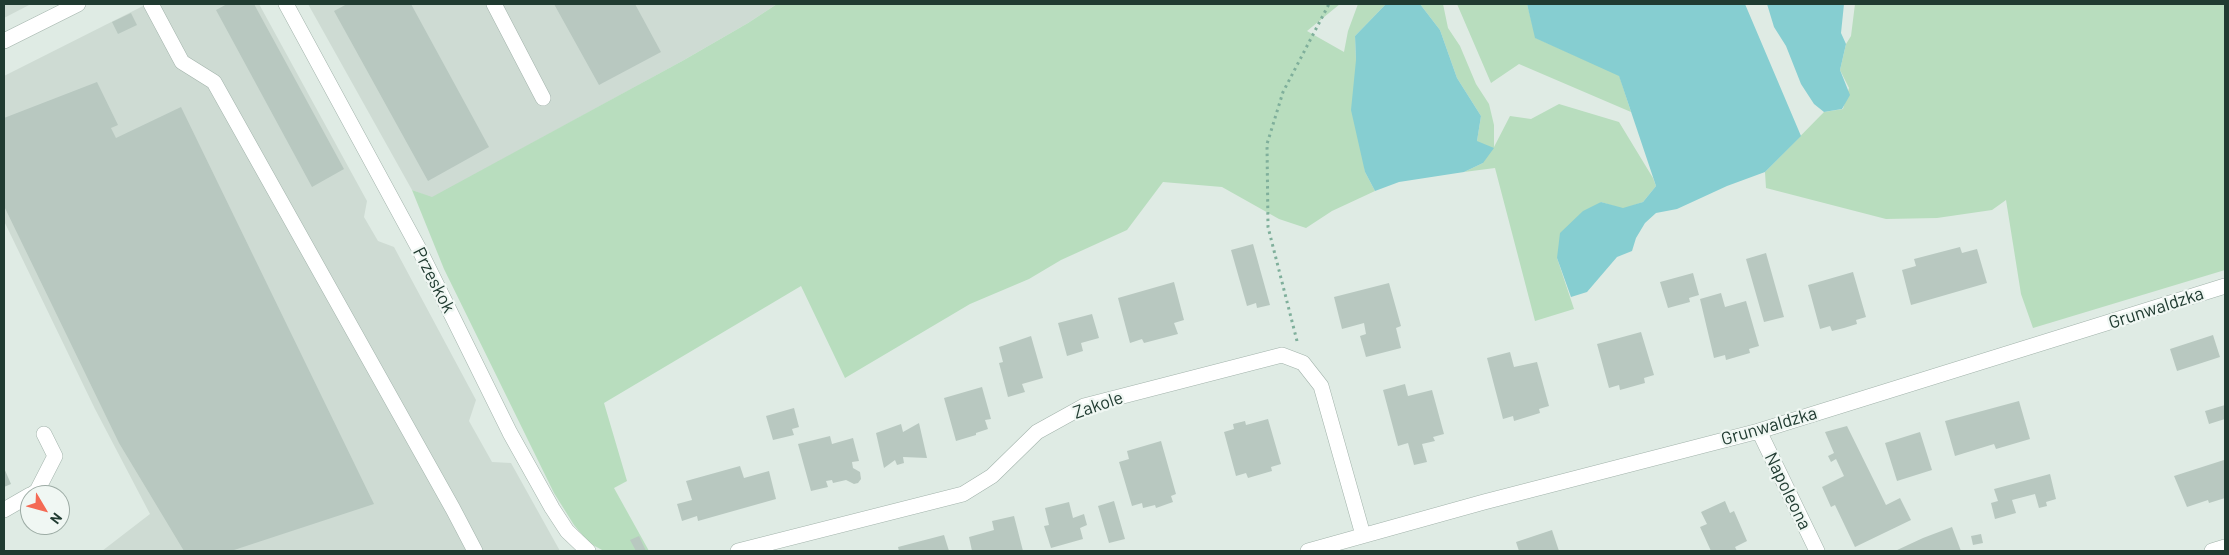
<!DOCTYPE html>
<html>
<head>
<meta charset="utf-8">
<style>
  body { margin:0 }
  #map { position:relative; width:2229px; height:555px; overflow:hidden; background:#dfebe4; font-family:Barlow,sans-serif }
  canvas { display:block }
  .frame { position:absolute; inset:0; border:5px solid #203b31; pointer-events:none }
  .north { position:absolute; left:20px; top:485px; width:50px; height:50px; box-sizing:border-box; background:#f0f7f3; border:1px solid #9daca5; border-radius:50%; rotate:127deg; font-size:14px; font-weight:700; line-height:20px; text-align:center; color:#203b31 }
  .north::after { content:''; display:block; margin:auto; width:18px; height:22px; background:#f46a54; clip-path:polygon(50% 0,100% 100%,50% 72%,0 100%) }
</style>
</head>
<body>
<div id="map">
<canvas width="2229" height="555"></canvas>
<div class="frame"></div>
<div class="north">N</div>
</div>
<script>
const context = document.querySelector('canvas').getContext('2d');
context.lineJoin = 'round';
function fill(path, color) {
  context.fillStyle = color;
  context.fill(path, 'evenodd');
}
function toPath(rows) {
  const path = new Path2D();
  for (const r of rows) {
    path.moveTo(r[0], r[1]);
    for (let i = 2; i < r.length; i += 2) path.lineTo(r[i], r[i + 1]);
  }
  return path;
}
function strokePath(path, color, width, dash) {
  context.strokeStyle = color;
  context.lineWidth = width;
  context.lineCap = dash ? 'butt' : 'round';
  context.setLineDash(dash || []);
  context.stroke(path);
}
function drawText(font, color, halo, rows, align = 'center') {
  context.font = font + ' Barlow,sans-serif';
  context.lineWidth = 4.5;
  context.setLineDash([]);
  context.textBaseline = 'middle';
  context.strokeStyle = halo;
  context.fillStyle = color;
  for (const [text, x, y, turn = 0] of rows) {
    context.save();
    context.translate(x, y);
    context.rotate((+turn || 0) * Math.PI / 180);
    context.textAlign = isNaN(turn) ? turn : align;
    if (halo) context.strokeText(text, 0, 0);
    context.fillText(text, 0, 0);
    context.restore();
  }
}
fill(toPath([
  [4,4,31,4,4,18],
  [147,4,259,4,367,201,364,217,378,241,394,247,476,400,469,421,492,462,511,463,560,551,102,551,150,514,95,409,4,221,4,76],
  [308,4,777,4,748,23,684,60,432,198,412,190]
]), '#cedbd3');
fill(toPath([
  [777,4,1340,4,1307,31,1344,52,1348,31,1358,4,1391,4,1385,5,1355,36,1356,60,1365,172,1375,191,1332,211,1306,228,1279,219,1222,187,1163,182,1127,230,1061,260,1029,279,970,304,845,378,801,286,604,403,627,481,614,488,649,551,604,551,589,543,574,525,554,493,444,269,412,190,432,197,684,60,748,23],
  [1420,4,1443,4,1448,28,1460,46,1476,84,1489,104,1494,125,1494,147,1510,116,1531,119,1559,104,1619,122,1653,178,1656,186,1643,202,1623,209,1601,202,1557,258,1574,309,1535,321,1495,168,1464,172,1483,163,1477,141,1481,116,1457,78,1440,30],
  [1457,4,1527,4,1536,38,1619,75,1631,112,1519,64,1491,83],
  [1855,4,2225,4,2225,270,2033,328,2021,294,2006,200,1992,210,1937,218,1886,219,1766,188,1765,172,1824,112,1843,109,1849,88,1840,70,1846,44,1851,36]
]), '#b8ddbe');
fill(toPath([
  [1391,4,1420,4,1440,30,1457,78,1481,116,1477,141,1494,148,1483,163,1464,172,1399,182,1375,191,1365,172,1351,110,1356,60,1355,36,1385,5],
  [1527,4,1745,4,1801,136,1765,172,1727,186,1677,209,1656,213,1645,223,1636,238,1632,251,1617,257,1587,292,1571,297,1557,258,1560,233,1583,211,1601,202,1623,208,1643,202,1656,186,1619,76,1535,38],
  [1767,4,1844,4,1841,33,1846,44,1840,70,1850,95,1842,109,1824,112,1814,104,1801,84,1786,46,1774,27]
]), '#86ced1');
fill(toPath([
  [227,4,254,4,344,169,312,187,216,10],
  [347,4,411,4,489,147,428,181,334,11],
  [554,4,635,4,661,52,599,85],
  [131,13,137,25,118,34,112,22],
  [97,82,118,125,111,128,116,138,181,107,374,504,231,551,184,551,119,443,4,206,4,118],
  [1253,244,1270,305,1257,308,1256,303,1247,306,1231,250],
  [1960,247,1962,253,1977,249,1987,283,1911,305,1902,270,1916,266,1914,259],
  [1766,253,1784,317,1764,322,1746,259],
  [1853,272,1866,317,1856,320,1857,324,1844,328,1832,331,1830,326,1820,329,1808,285],
  [1693,273,1699,295,1689,298,1690,302,1668,308,1660,282],
  [1174,282,1184,320,1174,323,1178,334,1144,343,1142,339,1130,343,1118,298],
  [1389,283,1401,326,1396,328,1401,348,1366,357,1360,336,1366,334,1364,323,1342,329,1334,297],
  [1721,293,1725,307,1746,301,1759,346,1749,349,1750,353,1726,360,1725,355,1714,358,1700,299],
  [1092,314,1099,338,1081,343,1083,351,1067,356,1058,323],
  [1641,332,1654,375,1644,378,1645,383,1620,390,1619,385,1609,388,1597,344],
  [2213,335,2220,357,2177,371,2170,349],
  [1031,336,1043,378,1022,384,1025,392,1008,397,999,363,1003,362,999,347],
  [1510,352,1514,367,1537,362,1549,406,1539,409,1540,413,1514,421,1513,416,1503,419,1487,358],
  [1405,384,1408,396,1432,390,1444,434,1433,437,1435,441,1422,444,1427,462,1414,465,1408,443,1398,446,1383,390],
  [982,387,991,419,985,420,988,429,976,433,976,435,956,441,944,398],
  [2019,401,2030,439,1996,449,1994,444,1955,456,1945,421],
  [2225,405,2225,419,2209,424,2205,411],
  [794,408,799,427,792,429,794,435,773,440,766,416],
  [1268,419,1281,464,1271,467,1272,471,1248,478,1246,473,1236,476,1224,432,1234,429,1233,424,1245,421,1246,425],
  [919,423,927,458,903,457,904,463,897,465,895,460,884,468,876,433,901,424,903,432],
  [1847,426,1886,505,1900,498,1911,520,1855,547,1835,505,1831,507,1822,487,1844,476,1836,459,1831,462,1828,456,1834,453,1825,432],
  [1920,432,1932,470,1897,481,1885,443],
  [830,436,832,444,853,438,859,461,852,462,853,468,860,472,861,479,858,483,854,484,846,480,833,483,832,480,826,481,828,487,811,491,798,444],
  [1161,441,1176,494,1171,496,1173,502,1156,508,1155,505,1143,508,1142,503,1132,506,1119,462,1129,459,1127,451],
  [2224,460,2225,498,2209,503,2208,500,2187,507,2174,476],
  [740,466,744,478,769,471,776,499,698,521,697,516,682,521,677,504,692,500,686,481],
  [4,468,11,484,4,487],
  [2050,474,2056,499,2046,502,2047,506,2039,508,2035,494,2012,500,2016,513,1995,519,1991,503,1998,501,1994,489],
  [1114,501,1125,539,1109,543,1098,506],
  [1725,501,1730,513,1734,511,1747,541,1735,547,1737,551,1711,551,1700,527,1707,524,1701,512],
  [1069,502,1073,518,1084,514,1087,525,1080,528,1083,539,1051,548,1044,526,1049,525,1045,508],
  [1014,516,1023,551,972,551,969,537,994,530,992,521],
  [1952,527,1961,551,1895,551,1923,538],
  [1552,530,1559,551,1519,551,1516,542],
  [1981,534,1983,543,1973,545,1971,536],
  [944,535,949,551,899,551,898,547],
  [639,536,646,551,636,551,630,540]
]), '#b8c8c0');
const minor = toPath([
  [151,4,182,62,214,82,453,509,475,551],
  [286,4,419,249,510,433,552,508,567,531,588,551],
  [494,4,543,98],
  [4,41,78,4],
  [1759,431,1817,551],
  [31,495,37,491,55,456,44,434],
  [4,510,30,495],
  [738,551,963,494,992,476,1037,432,1084,406,1282,355,1303,363,1321,386,1363,535],
  [1308,551,1484,502,1759,431,2225,286],
  [2212,551,2225,547]
]);
strokePath(minor, '#a2b3ab', 16);
strokePath(toPath([
  [1297,341,1268,227,1267,144,1283,92,1329,4]
]), '#7faf9b', 3, [2.5, 4]);
strokePath(minor, '#fff', 15);
drawText('18px', '#203b31', '#f0f7f3', [
  ["Przeskok",434,280,63],
  ["Grunwaldzka",2156,308,-18],
  ["Zakole",1098,405,-19],
  ["Grunwaldzka",1769,426,-16],
  ["Napoleona",1788,491,64]
]);
</script>
</body>
</html>
